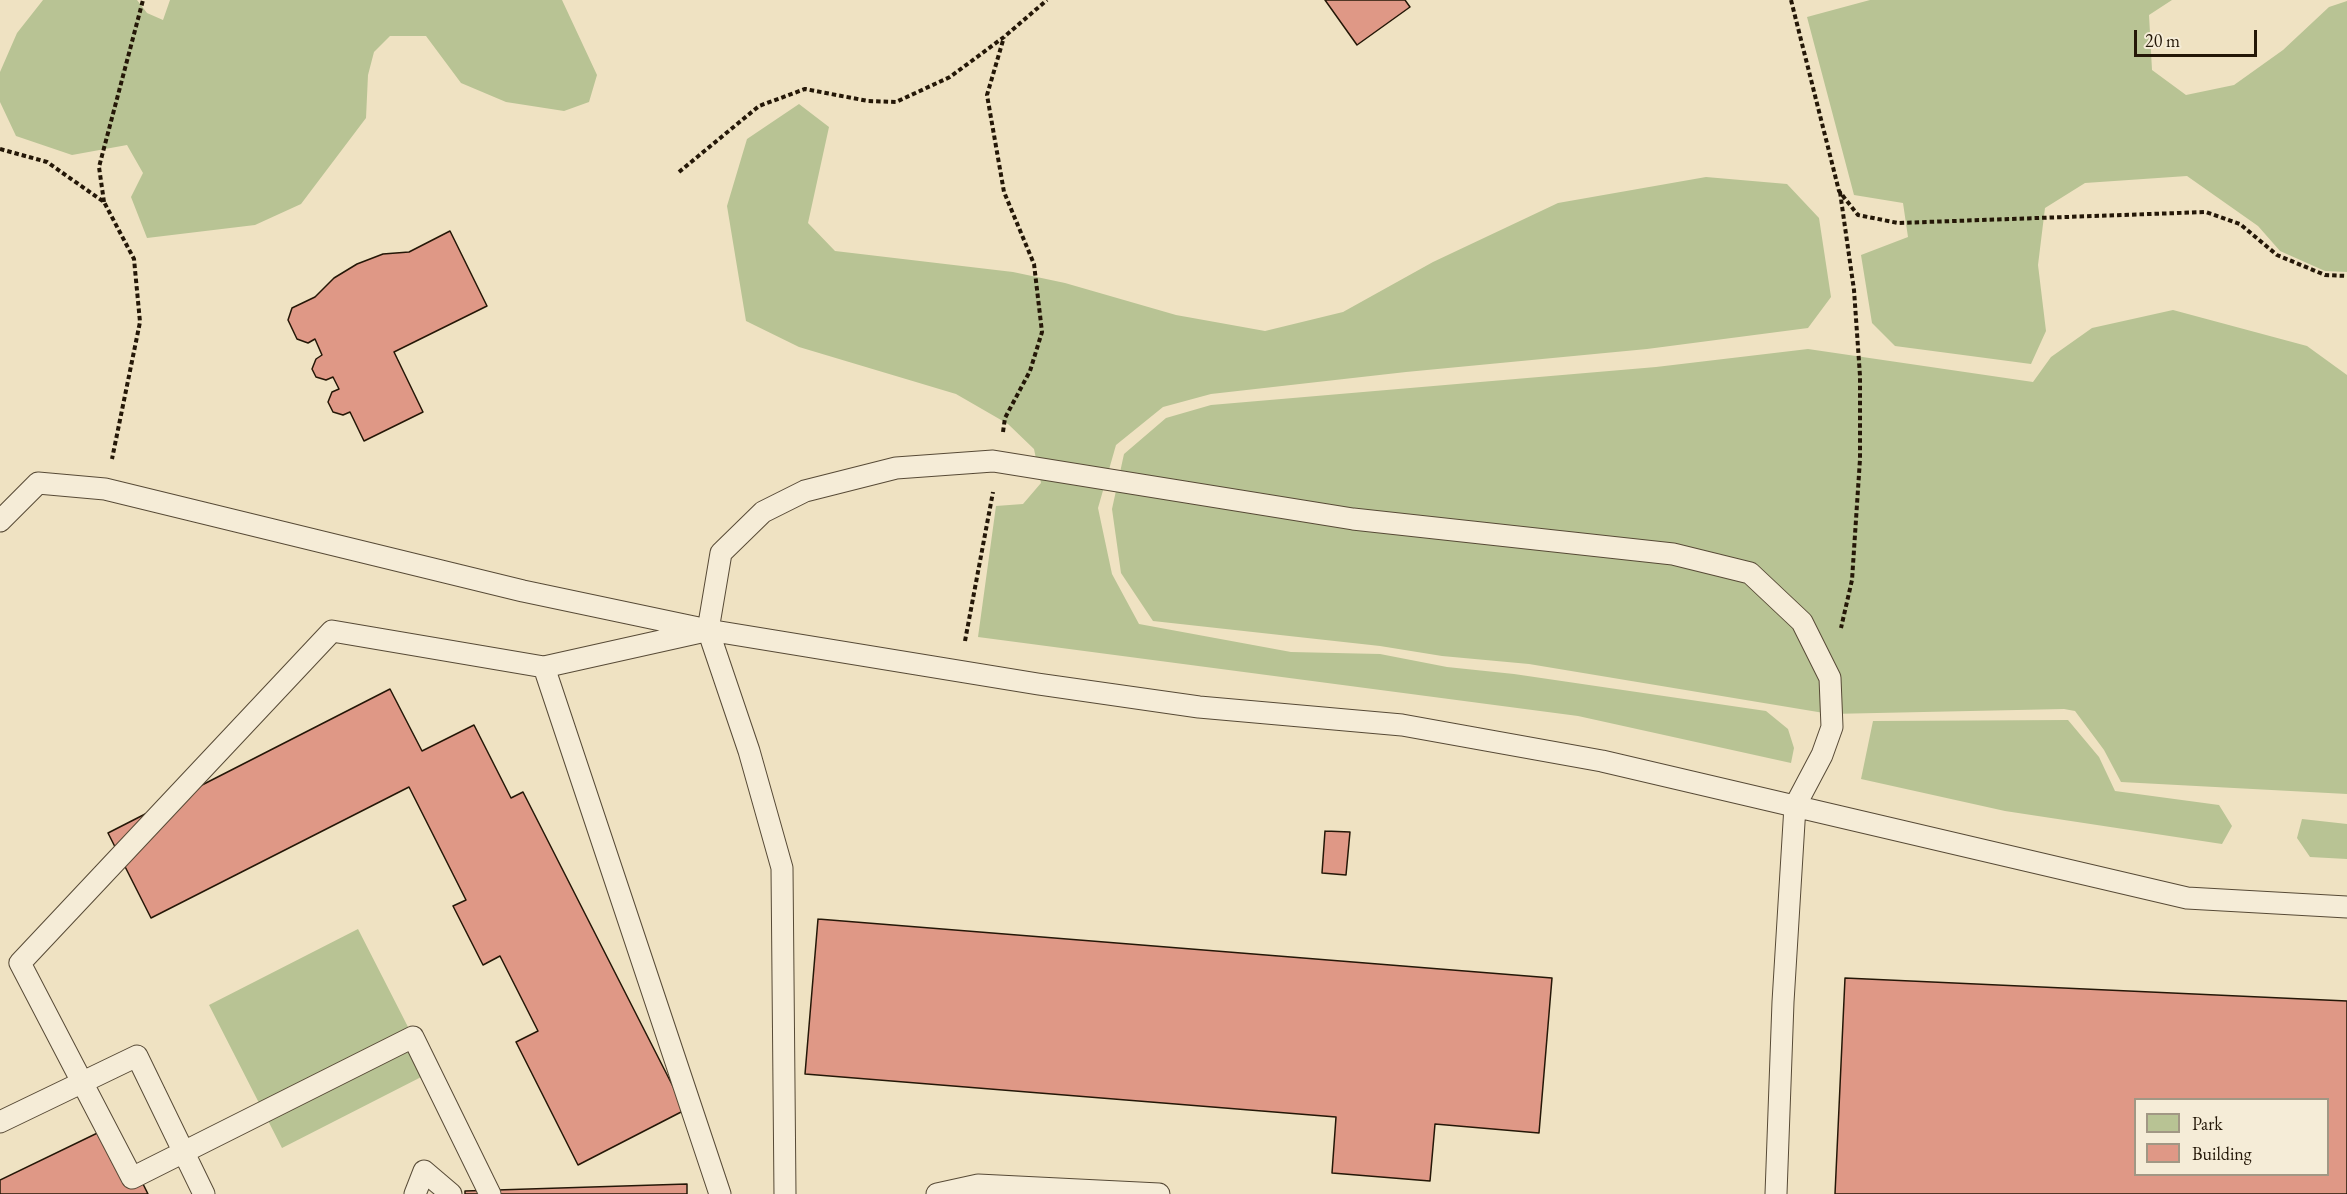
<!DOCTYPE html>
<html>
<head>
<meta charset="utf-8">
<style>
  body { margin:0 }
  #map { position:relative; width:2347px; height:1194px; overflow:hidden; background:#efe2c2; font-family:"EB Garamond",serif }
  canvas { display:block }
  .legend { position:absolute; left:2134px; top:1098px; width:195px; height:78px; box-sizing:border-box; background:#f5ecd7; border:2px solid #a19784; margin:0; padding:8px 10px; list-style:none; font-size:18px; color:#241707 }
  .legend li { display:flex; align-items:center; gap:12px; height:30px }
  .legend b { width:30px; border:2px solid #a19784 }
  .scale { position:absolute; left:2134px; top:30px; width:123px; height:27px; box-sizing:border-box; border:3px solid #241707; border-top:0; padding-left:8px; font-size:18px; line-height:21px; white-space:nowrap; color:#241707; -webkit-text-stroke:4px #f5ecd7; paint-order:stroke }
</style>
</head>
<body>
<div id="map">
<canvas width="2347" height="1194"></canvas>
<ul class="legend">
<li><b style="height:16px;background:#b8c394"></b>Park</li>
<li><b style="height:16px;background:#df9886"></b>Building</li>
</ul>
<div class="scale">20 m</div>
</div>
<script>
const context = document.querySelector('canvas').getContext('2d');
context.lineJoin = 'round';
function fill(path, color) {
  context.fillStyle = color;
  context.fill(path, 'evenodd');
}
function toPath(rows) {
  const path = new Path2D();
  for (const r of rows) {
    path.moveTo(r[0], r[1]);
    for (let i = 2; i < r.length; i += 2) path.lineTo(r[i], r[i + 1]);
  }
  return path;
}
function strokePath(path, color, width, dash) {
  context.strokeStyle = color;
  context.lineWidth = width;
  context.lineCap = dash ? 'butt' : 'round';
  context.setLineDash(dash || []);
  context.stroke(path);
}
fill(toPath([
  [43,0,137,0,147,13,163,20,170,0,562,0,597,75,589,102,564,111,506,102,461,83,426,36,390,36,374,52,368,75,366,118,301,204,255,225,147,238,131,197,143,173,127,145,72,155,16,136,0,102,0,72,17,33],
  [1870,0,2172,0,2149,15,2152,70,2186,95,2234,85,2283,50,2329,7,2347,1,2347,272,2325,271,2280,251,2258,226,2187,176,2085,183,2045,208,2038,265,2046,331,2031,364,1895,346,1872,323,1861,255,1908,237,1903,203,1854,195,1807,17],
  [799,104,829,127,808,223,835,251,1013,272,1065,283,1176,315,1265,331,1343,312,1433,262,1558,203,1706,177,1787,184,1819,218,1831,297,1808,328,1647,349,1406,372,1211,394,1163,407,1116,445,1098,508,1112,574,1139,624,1291,652,1380,654,1447,667,1514,674,1766,711,1788,729,1794,748,1791,763,1578,716,978,637,996,506,1023,504,1041,483,1034,449,1008,424,956,394,799,347,746,321,727,206,747,139],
  [2173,310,2307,346,2347,375,2347,794,2121,782,2104,750,2075,711,2064,709,1830,714,1529,664,1442,656,1380,646,1153,621,1121,573,1112,509,1124,454,1166,418,1211,405,1656,367,1808,349,2033,382,2051,357,2092,328],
  [2068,720,2099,757,2115,791,2219,805,2232,826,2222,844,2005,811,1861,779,1873,721],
  [2302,819,2347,824,2347,859,2310,857,2297,838],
  [358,929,431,1072,282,1148,209,1005]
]), '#b8c394');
const building = toPath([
  [1325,0,1405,0,1410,7,1357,45,1325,0],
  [450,231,487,306,394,352,423,412,364,441,350,412,343,415,333,412,328,402,332,392,339,389,333,377,326,380,316,377,312,369,316,359,322,355,315,339,308,343,297,339,288,320,292,308,315,297,334,278,357,264,383,254,409,252,450,231],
  [390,689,422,751,474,725,511,798,523,792,685,1110,578,1165,516,1042,538,1031,500,956,483,965,453,906,466,900,409,787,151,918,108,833,390,689],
  [1325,831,1350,832,1346,875,1322,873,1325,831],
  [818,919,1552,978,1539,1133,1435,1124,1430,1181,1332,1173,1336,1117,805,1074,818,919],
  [1845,978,2347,1001,2347,1194,1835,1194,1845,978],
  [2136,1100,2328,1100,2328,1174,2136,1174,2136,1100],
  [114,1125,148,1194,0,1194,0,1180,114,1125],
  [687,1184,687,1194,465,1194,465,1191,687,1184]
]);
fill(building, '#df9886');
strokePath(building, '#241707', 1.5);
const service = toPath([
  [0,521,38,483,105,489,523,591,708,630,1038,684,1199,707,1402,725,1602,761,2187,898,2347,907],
  [544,667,701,632],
  [0,1122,137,1056,204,1194],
  [415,1194,424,1171,451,1194],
  [490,1194,413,1037,132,1178,20,963,332,631,544,667,720,1194],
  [785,1194,782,868,749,751,708,630,721,553,763,512,805,491,896,468,993,461,1353,519,1673,554,1750,573,1802,622,1830,678,1832,727,1822,755,1795,806,1783,1002,1776,1194],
  [937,1194,978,1185,1159,1194]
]);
strokePath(service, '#574a36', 23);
strokePath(toPath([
  [1791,0,1839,191,1858,215,1898,223,2206,212,2240,224,2277,255,2325,275,2347,276],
  [0,149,47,162,104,202,134,259,140,322,112,459],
  [679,172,759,106,805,89,868,101,896,102,950,77,1004,37,1047,0],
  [1840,192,1854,290,1860,376,1860,459,1852,580,1841,628],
  [104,202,99,167,143,0],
  [1003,432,1005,418,1030,371,1042,332,1034,264,1004,192,987,95,1004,37],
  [965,641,993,492]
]), '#241707', 4, [4.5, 3]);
strokePath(service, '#f5ecd7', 21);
</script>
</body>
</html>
